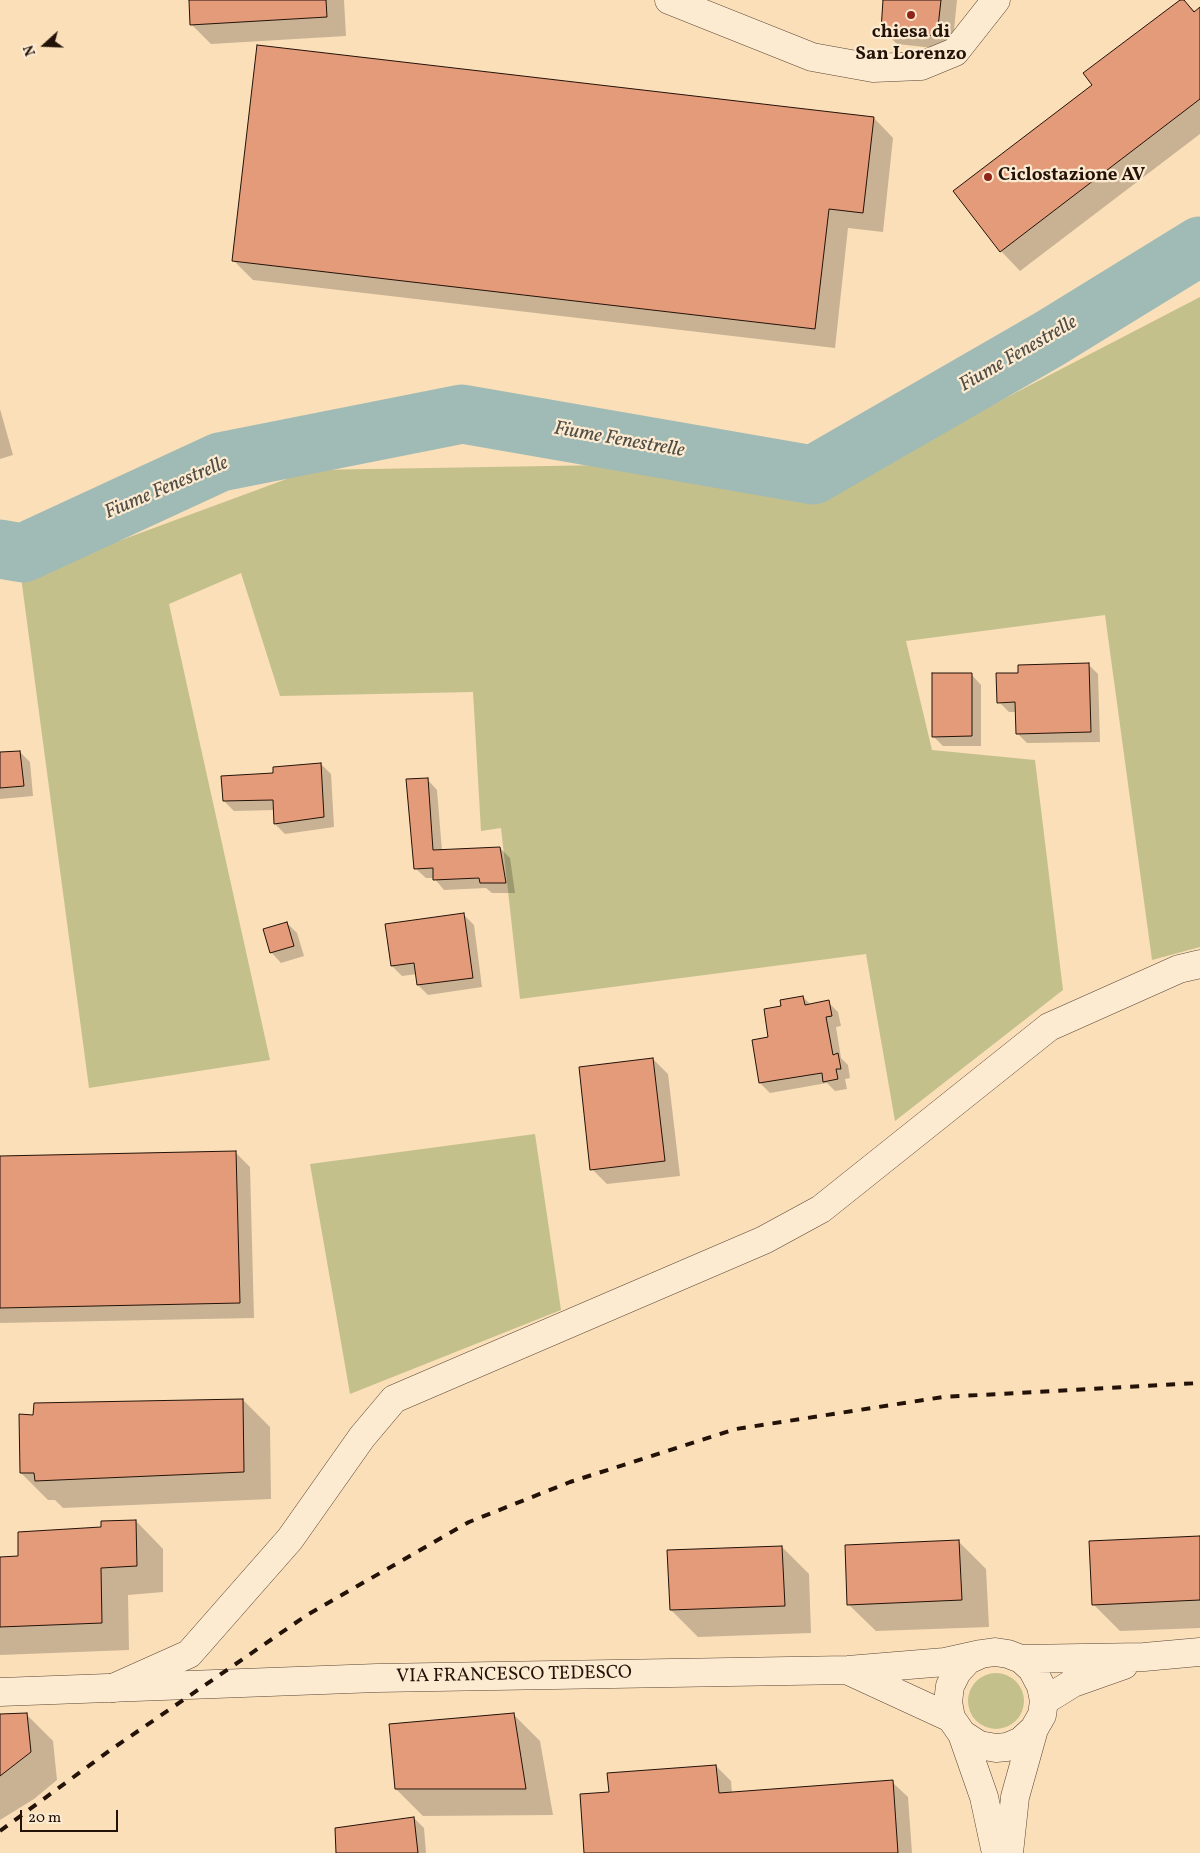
<!DOCTYPE html>
<html>
<head>
<meta charset="utf-8">
<style>
  body { margin:0 }
  #map { position:relative; width:1200px; height:1853px; overflow:hidden; background:#fbdfb8; font-family:Vollkorn,serif }
  canvas { display:block }
  .north { position:absolute; left:20px; top:20px; width:50px; height:50px; -webkit-text-stroke:4px #fcead1; paint-order:stroke; rotate:250deg; font-size:14px; font-weight:700; line-height:20px; text-align:center; color:#231208 }
  .north::after { content:''; display:block; margin:auto; width:18px; height:22px; background:#231208; clip-path:polygon(50% 0,100% 100%,50% 72%,0 100%) }
  .scale { position:absolute; left:20px; top:1810px; width:98px; height:22px; box-sizing:border-box; border:2px solid #231208; border-top:0; padding-left:6px; font-size:15px; line-height:18px; white-space:nowrap; color:#231208; -webkit-text-stroke:4px #fcead1; paint-order:stroke }
</style>
</head>
<body>
<div id="map">
<canvas width="1200" height="1853"></canvas>
<div class="north">N</div>
<div class="scale">20 m</div>
</div>
<script>
const context = document.querySelector('canvas').getContext('2d');
context.lineJoin = 'round';
function fill(path, color) {
  context.fillStyle = color;
  context.fill(path, 'evenodd');
}
function toPath(rows) {
  const path = new Path2D();
  for (const r of rows) {
    if (r.length === 3) {
      path.moveTo(r[0] + r[2], r[1]);
      path.arc(r[0], r[1], r[2], 0, 2 * Math.PI);
      continue;
    }
    path.moveTo(r[0], r[1]);
    for (let i = 2; i < r.length; i += 2) path.lineTo(r[i], r[i + 1]);
  }
  return path;
}
function strokePath(path, color, width, dash) {
  context.strokeStyle = color;
  context.lineWidth = width;
  context.lineCap = dash ? 'butt' : 'round';
  context.setLineDash(dash || []);
  context.stroke(path);
}
function drawText(font, color, halo, rows, align = 'center') {
  context.font = font + ' Vollkorn,serif';
  context.lineWidth = 4.5;
  context.setLineDash([]);
  context.textBaseline = 'middle';
  context.strokeStyle = halo;
  context.fillStyle = color;
  for (const [text, x, y, turn = 0] of rows) {
    context.save();
    context.translate(x, y);
    context.rotate((+turn || 0) * Math.PI / 180);
    context.textAlign = isNaN(turn) ? turn : align;
    if (halo) context.strokeText(text, 0, 0);
    context.fillText(text, 0, 0);
    context.restore();
  }
}
fill(toPath([
  [1200,297,1200,947,1152,960,1105,615,906,641,932,750,1035,760,1063,990,895,1121,866,954,520,999,501,828,481,831,473,692,280,696,241,573,169,604,270,1060,89,1088,21,577,311,470,607,465,794,495,988,407],
  [535,1134,561,1310,350,1394,310,1164],
  [996,1701,28]
]), '#c4c08b');
fill(toPath([
  [190,0,344,0,346,36,211,44,192,25],
  [885,0,957,0,952,50,897,44,882,29],
  [1182,0,1196,12,1200,9,1200,134,1020,271,1001,251,955,191,1094,85],
  [874,118,893,138,883,232,848,228,835,348,253,280,233,260],
  [0,409,13,455,0,459],
  [1088,664,1098,674,1100,742,1027,743,1017,733,1016,712,1009,712,999,702,1019,674],
  [971,674,981,685,981,746,943,746,933,736],
  [20,752,30,762,33,796,0,799,0,754],
  [321,764,331,774,334,827,285,834,275,824,275,810,234,811,224,801,274,774],
  [427,779,437,790,442,851,500,848,510,858,515,893,492,893,486,888,444,890,434,878,426,878,415,868],
  [464,915,474,925,482,987,428,995,418,985,417,974,402,976,392,966],
  [287,923,297,933,304,956,281,963,271,952],
  [803,997,811,1005,828,1002,838,1012,841,1026,836,1027,841,1058,848,1065,850,1078,845,1079,847,1089,835,1091,827,1083,770,1093,760,1083,769,1038,783,1007],
  [653,1059,668,1074,680,1176,607,1184,592,1169],
  [235,1152,250,1167,254,1318,0,1323,0,1157],
  [243,1400,270,1427,271,1499,63,1508,55,1500,48,1500,21,1473,34,1416],
  [136,1521,163,1549,163,1592,128,1595,129,1650,0,1655,0,1558,20,1558,103,1528],
  [1200,1537,1200,1628,1120,1631,1093,1604],
  [959,1542,986,1569,989,1627,876,1631,848,1604],
  [782,1547,809,1574,811,1633,698,1637,671,1610],
  [26,1714,53,1741,57,1780,34,1799,0,1820,0,1716],
  [513,1714,540,1741,553,1815,423,1816,396,1789],
  [716,1766,731,1781,732,1794,892,1782,908,1797,912,1853,585,1853,610,1793],
  [414,1818,424,1828,426,1853,337,1853]
]), '#0003');
strokePath(toPath([
  [0,549,23,553,220,462,462,414,813,475,1049,339,1200,246]
]), '#a0bbb6', 59);
const building = toPath([
  [189,0,326,0,327,17,190,25,189,0],
  [883,0,941,0,937,36,881,30,883,0],
  [1180,0,1184,0,1194,12,1200,7,1200,99,1000,252,953,191,1092,85,1083,73,1180,0],
  [257,45,874,117,863,213,829,209,815,329,232,261,257,45],
  [1089,663,1091,732,1016,734,1015,702,997,703,996,673,1018,673,1018,665,1089,663],
  [932,673,972,673,972,736,932,737,932,673],
  [20,751,24,786,0,788,0,752,20,751],
  [321,763,324,817,274,824,273,800,223,801,221,776,273,773,273,767,321,763],
  [428,778,433,850,500,847,506,883,480,883,479,878,433,880,433,868,414,869,406,779,428,778],
  [464,913,473,978,417,985,414,963,391,966,385,924,464,913],
  [287,922,294,946,270,953,263,929,287,922],
  [803,996,805,1005,829,1000,832,1016,826,1017,833,1055,838,1053,841,1069,836,1069,838,1079,823,1082,822,1073,759,1083,752,1040,768,1037,764,1009,781,1006,780,1000,803,996],
  [653,1058,665,1161,590,1170,579,1067,653,1058],
  [236,1151,240,1303,0,1308,0,1156,236,1151],
  [243,1399,244,1472,35,1481,34,1473,20,1473,19,1414,33,1415,34,1403,243,1399],
  [136,1520,137,1566,101,1568,102,1623,0,1627,0,1557,18,1556,18,1532,101,1527,101,1521,136,1520],
  [1200,1536,1200,1600,1092,1605,1089,1541,1200,1536],
  [959,1540,962,1600,847,1605,845,1545,959,1540],
  [782,1546,785,1606,670,1610,667,1550,782,1546],
  [27,1713,31,1752,0,1776,0,1714,27,1713],
  [514,1713,526,1789,395,1789,389,1724,514,1713],
  [716,1765,719,1793,893,1780,898,1853,584,1853,580,1794,609,1792,607,1773,716,1765],
  [414,1817,418,1853,336,1853,335,1828,414,1817]
]);
fill(building, '#e49b7a');
strokePath(building, '#231208', 1);
const minor = toPath([
  [669,0,812,57,873,68,921,66,955,52,996,0],
  [113,1688,189,1654,290,1539,362,1437,394,1399,764,1240,821,1209,1049,1027,1179,969,1200,964]
]);
const tertiary = toPath([
  [1021,1659,1144,1657,1200,1652],
  [849,1671,951,1718,962,1734,979,1745,996,1748,1007,1747,1021,1741,1034,1729,1042,1715,1044,1701,1041,1686,1032,1669,1021,1659,1008,1654,995,1652,981,1654,968,1660,957,1672,950,1686,948,1702,951,1718],
  [0,1692,377,1678,848,1670,945,1662,981,1654],
  [1044,1701,1073,1683,1124,1665],
  [962,1734,984,1797,996,1853],
  [1009,1853,1015,1797,1034,1729]
]);
strokePath(minor, '#594534', 29);
strokePath(tertiary, '#594534', 29);
strokePath(minor, '#fcead1', 28);
strokePath(tertiary, '#fcead1', 28);
strokePath(toPath([
  [0,1831,109,1751,307,1615,469,1522,570,1482,736,1429,943,1397,1200,1383]
]), '#231208', 4, [9, 9]);
for (const [x, y, r, color] of [
  [911,15,5,"#8f2418"],
  [988,177,5,"#8f2418"]
]) {
  const dot = new Path2D();
  dot.arc(x, y, r, 0, 2 * Math.PI);
  context.fillStyle = color;
  context.fill(dot);
  strokePath(dot, '#fcead1', 2);
}
drawText('bold 19px', '#231208', '#fcead1', [
  ["chiesa di",911,34],
  ["San Lorenzo",911,56],
  ["Ciclostazione AV",998,177,"left"]
]);
drawText('19px', '#231208', '#fcead1', [
  ["VIA FRANCESCO TEDESCO",514,1676,-1]
]);
drawText('italic 20px', '#4f4d45', '#fcead1', [
  ["Fiume Fenestrelle",1019,355,-30],
  ["Fiume Fenestrelle",619,441,10],
  ["Fiume Fenestrelle",167,489,-23]
]);
</script>
</body>
</html>
